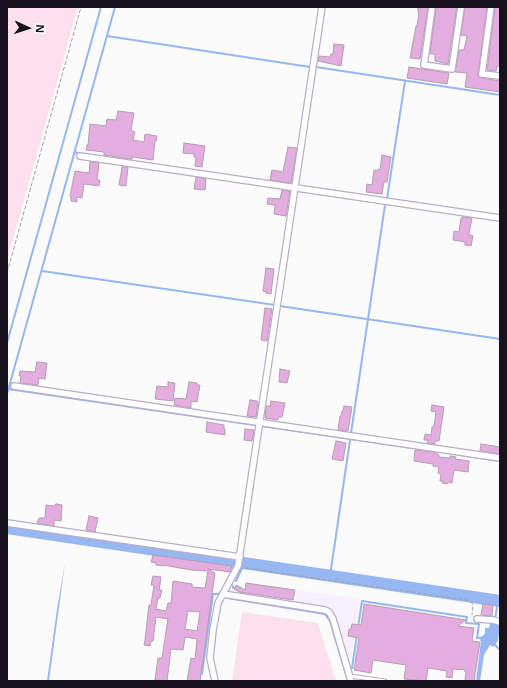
<!DOCTYPE html>
<html>
<head>
<meta charset="utf-8">
<style>
  body { margin:0 }
  #map { position:relative; width:507px; height:688px; overflow:hidden; background:#fbfbfb; font-family:"Noto Sans",sans-serif }
  canvas { display:block }
  .frame { position:absolute; inset:0; border:8px solid #16111a; pointer-events:none }
  .north { position:absolute; left:8px; top:8px; width:40px; height:40px; -webkit-text-stroke:3px #fff; paint-order:stroke; rotate:93deg; font-size:11px; font-weight:700; line-height:16px; text-align:center; color:#16111a }
  .north::after { content:''; display:block; margin:auto; width:14px; height:18px; background:#16111a; clip-path:polygon(50% 0,100% 100%,50% 72%,0 100%) }
</style>
</head>
<body>
<div id="map">
<canvas width="507" height="688"></canvas>
<div class="frame"></div>
<div class="north">N</div>
</div>
<script>
const context = document.querySelector('canvas').getContext('2d');
context.lineJoin = 'round';
function fill(path, color) {
  context.fillStyle = color;
  context.fill(path, 'evenodd');
}
function toPath(rows) {
  const path = new Path2D();
  for (const r of rows) {
    path.moveTo(r[0], r[1]);
    for (let i = 2; i < r.length; i += 2) path.lineTo(r[i], r[i + 1]);
  }
  return path;
}
function strokePath(path, color, width, dash) {
  context.strokeStyle = color;
  context.lineWidth = width;
  context.lineCap = dash ? 'butt' : 'round';
  context.setLineDash(dash || []);
  context.stroke(path);
}
fill(toPath([
  [297,590,360,599,350,666,349,666,333,609,328,607,295,602]
]), '#f6effe');
fill(toPath([
  [7,7,78,7,7,261],
  [242,612,318,623,336,681,232,681]
]), '#fce1ec');
fill(toPath([
  [65,563,49,681,47,681,57,609],
  [493,621,500,624,498,641,493,647,490,645,484,655,480,681,476,681,481,641,480,641,481,636,483,636,485,633,485,628,489,628,490,623]
]), '#96b7f2');
strokePath(toPath([
  [107,36,310,67],
  [316,67,500,95],
  [74,152,83,154],
  [387,199,405,81],
  [42,271,275,305],
  [280,306,500,339],
  [7,343,101,7],
  [8,389,412,448],
  [7,394,115,7],
  [351,433,385,205],
  [460,455,500,461],
  [330,576,350,440],
  [236,581,244,564],
  [233,588,233,586],
  [227,598,325,614,330,621,348,681],
  [495,620,498,600],
  [358,627,362,601,467,617,466,623,479,624,477,638,482,638],
  [494,644,500,650],
  [352,668,357,635],
  [202,674,213,594,219,594]
]), '#96b7f2', 2);
strokePath(toPath([
  [7,528,500,601]
]), '#96b7f2', 12);
const building = toPath([
  [418,7,428,7,420,59,410,58,416,26,417,26,419,13,418,12,418,7],
  [436,7,457,7,448,64,435,61,435,54,430,54,436,7],
  [465,7,487,7,478,75,481,78,500,81,500,92,465,87,467,73,455,72,459,50,464,50,467,36,461,35,465,7],
  [495,7,500,7,500,67,497,66,496,71,487,70,495,7],
  [334,44,344,45,341,66,318,61,319,56,330,57,331,54,333,54,334,44],
  [409,67,449,73,447,84,407,78,409,67],
  [118,111,134,113,131,130,135,132,133,140,144,142,145,134,157,136,156,141,155,141,153,160,133,157,132,159,130,159,104,155,104,152,86,150,87,145,88,145,90,124,106,126,107,119,116,120,118,111],
  [184,143,205,146,202,167,195,166,196,157,194,157,194,154,183,153,184,143],
  [288,147,297,148,291,183,270,180,272,170,283,172,288,147],
  [382,155,391,157,387,182,384,182,382,194,366,192,367,184,372,185,374,170,378,171,378,169,380,170,382,155],
  [90,162,99,163,97,180,100,180,99,186,84,184,82,198,77,197,77,202,71,201,71,196,70,196,75,171,89,173,90,162],
  [122,167,128,167,126,186,119,185,122,167],
  [196,177,206,179,205,190,194,189,196,177],
  [282,190,290,191,286,216,274,214,275,205,267,204,268,198,280,199,282,190],
  [463,217,472,218,469,234,473,236,471,246,465,245,465,242,453,240,454,231,459,232,461,218,463,217],
  [266,268,274,269,271,294,266,293,266,292,263,291,266,268],
  [265,308,272,309,267,341,261,340,265,308],
  [37,362,47,363,45,379,39,378,38,385,20,383,21,376,19,376,20,371,35,372,37,362],
  [280,369,290,371,287,383,279,382,280,369],
  [168,382,175,383,173,401,155,399,157,386,168,387,168,382],
  [189,382,197,383,197,385,200,385,197,402,191,401,191,408,174,405,175,398,186,399,189,382],
  [250,400,257,401,258,402,256,417,247,416,250,400],
  [271,401,285,403,282,417,279,417,278,420,265,418,266,406,270,406,271,401],
  [432,405,444,407,439,441,435,441,435,444,427,443,428,440,424,440,425,434,431,435,432,427,434,426,436,412,431,411,432,405],
  [344,406,352,407,348,431,338,430,340,416,341,416,342,411,343,411,344,406],
  [207,422,224,425,224,429,225,429,225,435,206,432,207,422],
  [245,429,254,430,252,441,244,440,245,429],
  [336,441,346,443,343,461,332,459,336,441],
  [481,444,500,447,500,454,480,451,481,444],
  [415,450,434,452,439,455,439,457,450,458,450,456,456,457,455,459,469,461,468,472,454,470,452,483,448,482,447,484,442,483,443,481,440,481,441,474,438,473,439,467,433,466,433,464,414,461,415,450],
  [56,504,62,505,61,521,54,520,54,526,37,523,39,518,45,518,46,505,55,506,56,504],
  [89,516,98,518,95,532,86,530,89,516],
  [153,555,232,566,230,572,208,569,215,573,200,681,187,681,191,658,195,659,197,639,185,637,183,650,171,649,167,681,155,680,158,658,162,658,168,619,156,617,153,641,151,641,150,646,144,645,145,640,149,605,151,605,154,585,151,585,153,576,161,577,159,590,162,590,160,598,158,598,156,609,166,611,168,603,171,603,173,581,192,584,192,587,205,588,208,571,191,570,163,565,163,566,156,565,156,563,151,562,153,555],
  [188,611,200,612,197,631,185,629,188,611],
  [246,583,295,590,293,600,239,592,234,589,236,585,245,590,246,583],
  [364,604,466,620,458,626,474,628,472,641,480,642,474,681,465,681,466,672,465,672,465,670,453,669,452,678,446,677,447,671,428,668,426,681,404,679,406,665,373,660,371,673,354,670,359,638,348,636,349,629,351,629,352,624,361,625,364,604],
  [483,604,493,605,492,616,481,615,483,604]
]);
fill(building, '#e3addf');
strokePath(building, '#b49db2', 1);
const lane = toPath([
  [350,676,385,681]
]);
const street = toPath([
  [432,7,424,65,452,69,461,7],
  [491,7,482,74,500,76],
  [80,156,500,218],
  [14,386,500,458],
  [7,523,240,557],
  [223,594,325,610,329,612,333,619,351,681],
  [477,619,493,620,500,622],
  [215,681,210,658,213,630,218,603,238,566,322,7]
]);
strokePath(lane, '#baadc8', 5);
strokePath(street, '#baadc8', 8);
strokePath(toPath([
  [7,273,81,7],
  [245,568,467,600,472,603,473,605,472,615]
]), '#a3a1a5', 1, [4, 2]);
strokePath(lane, '#fff', 3);
strokePath(street, '#fff', 5.5);
</script>
</body>
</html>
